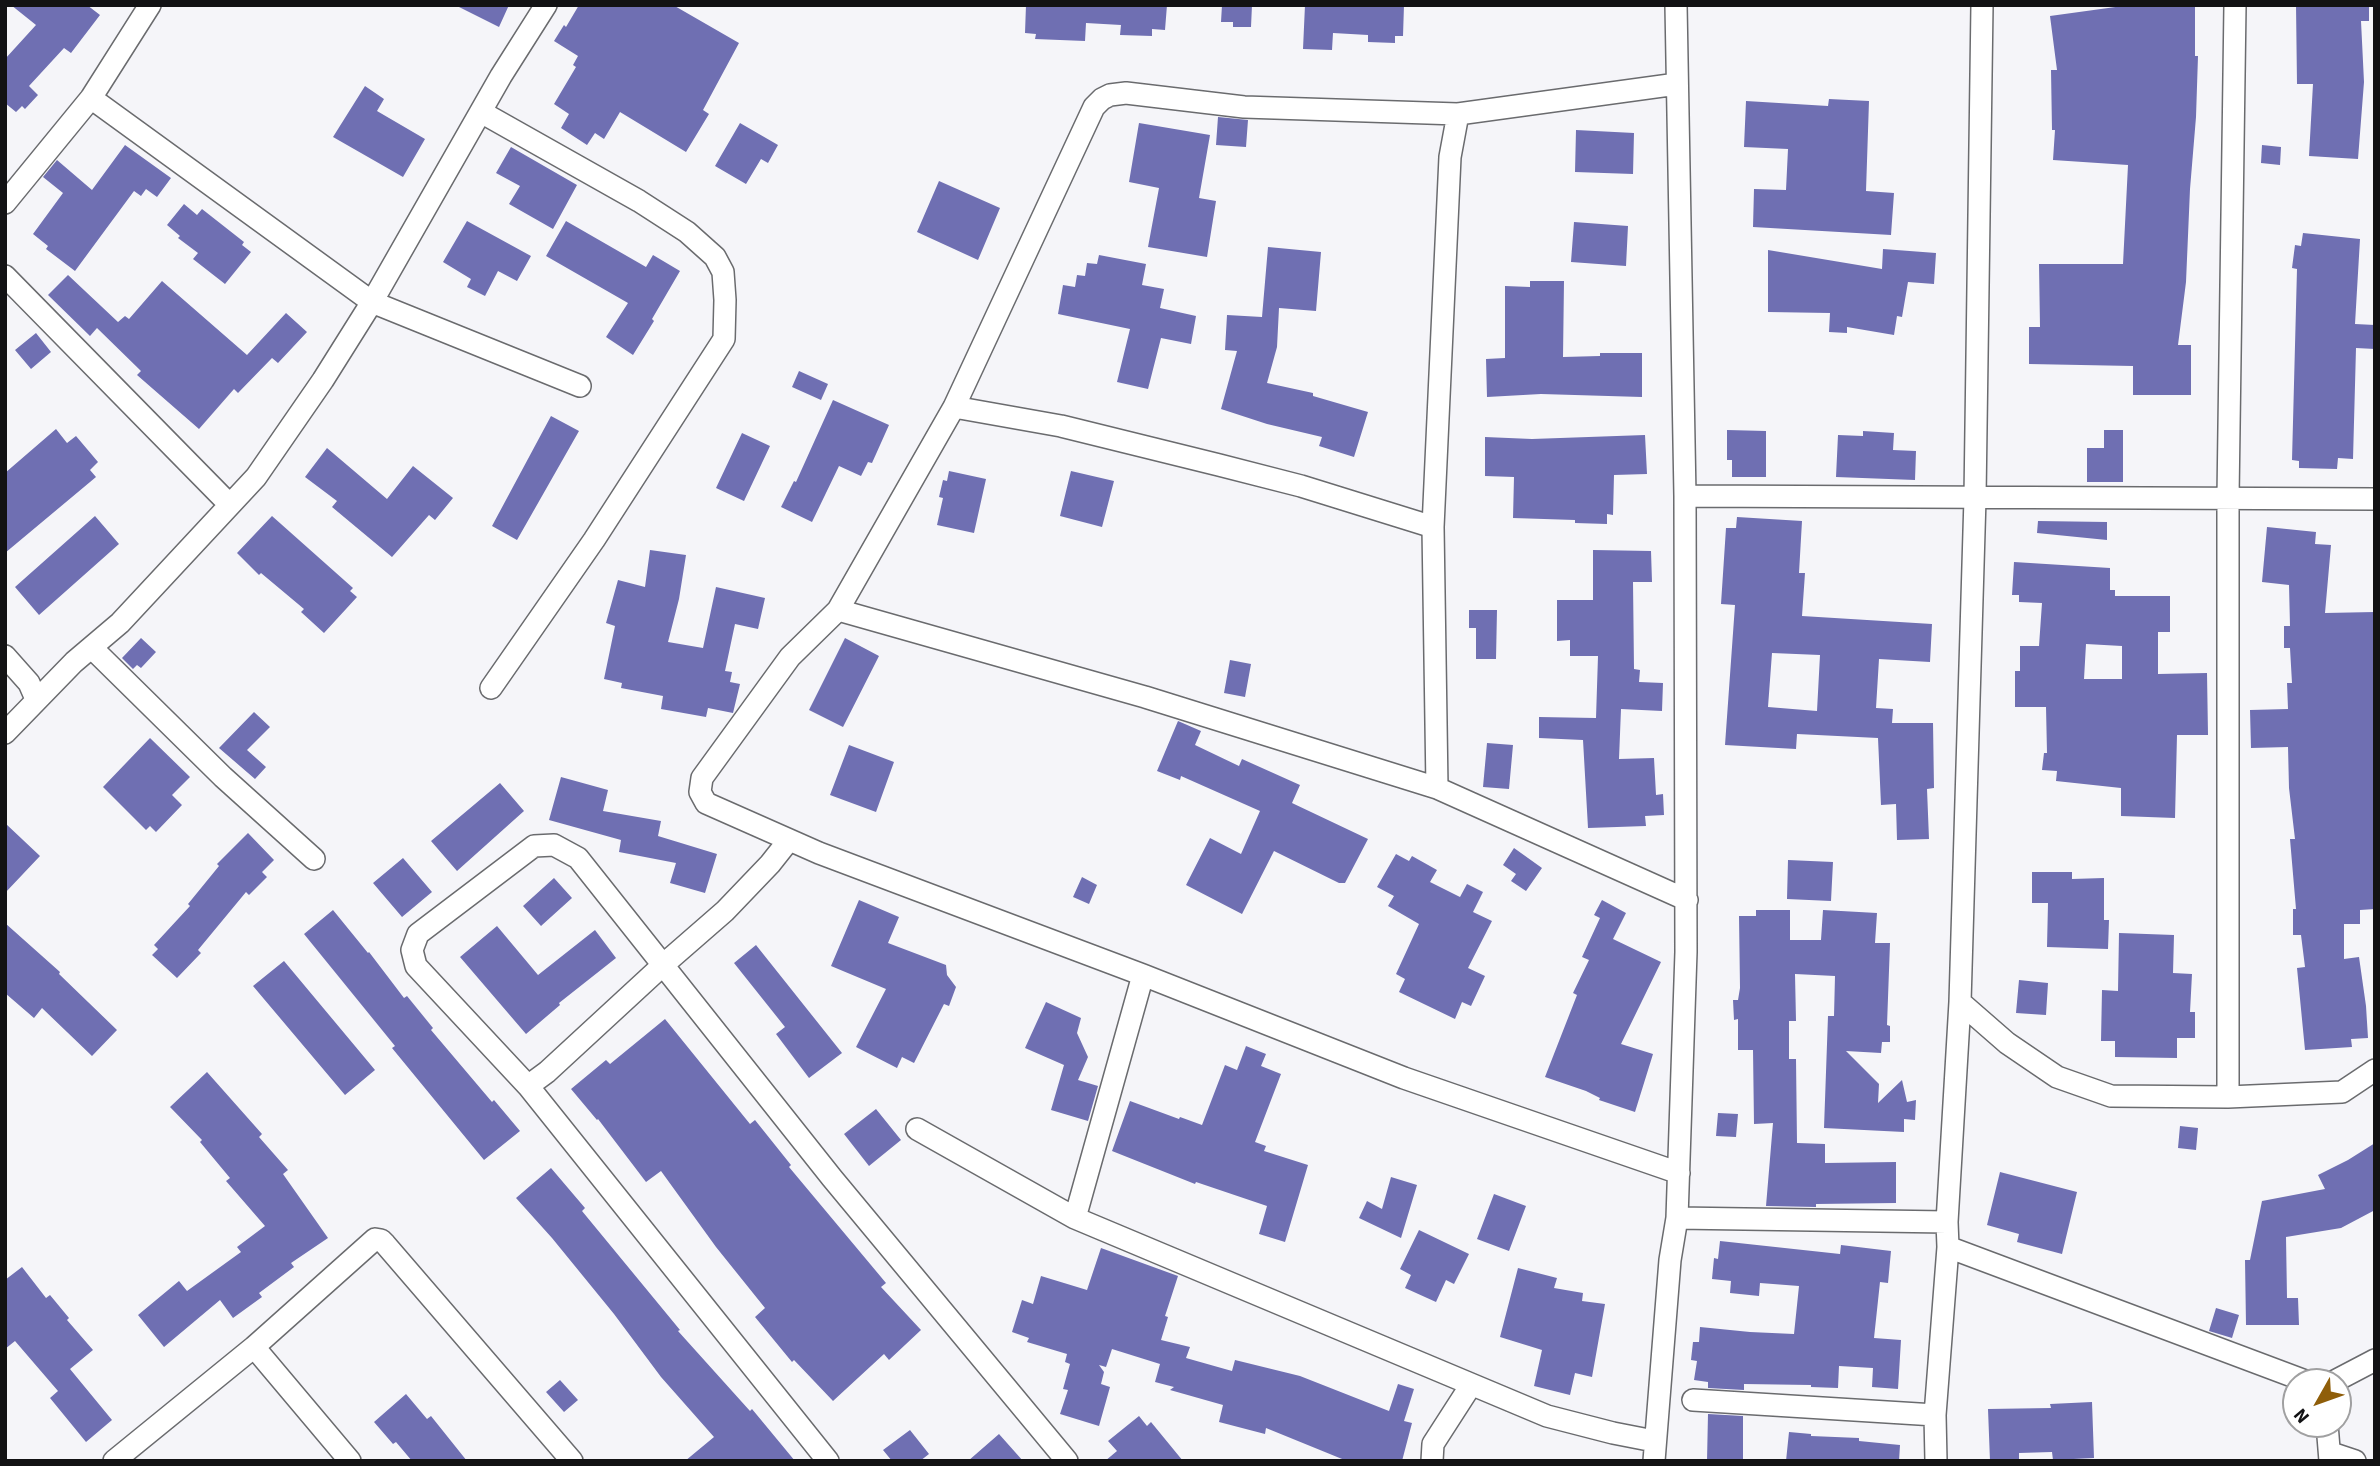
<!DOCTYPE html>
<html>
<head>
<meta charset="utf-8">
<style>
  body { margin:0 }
  #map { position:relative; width:2380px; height:1466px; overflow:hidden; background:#f5f5f9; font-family:"Source Sans 3",sans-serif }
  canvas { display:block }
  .frame { position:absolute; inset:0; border:7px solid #121214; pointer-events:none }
  .north { position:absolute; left:2282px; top:1368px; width:70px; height:70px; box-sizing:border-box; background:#fff; border:2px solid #a0a0a1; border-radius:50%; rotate:230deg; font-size:19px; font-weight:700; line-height:28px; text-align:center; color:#121214 }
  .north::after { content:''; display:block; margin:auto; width:24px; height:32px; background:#8f5e0a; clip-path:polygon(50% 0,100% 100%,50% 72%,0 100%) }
</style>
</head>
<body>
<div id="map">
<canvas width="2380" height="1466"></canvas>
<div class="frame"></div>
<div class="north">N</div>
</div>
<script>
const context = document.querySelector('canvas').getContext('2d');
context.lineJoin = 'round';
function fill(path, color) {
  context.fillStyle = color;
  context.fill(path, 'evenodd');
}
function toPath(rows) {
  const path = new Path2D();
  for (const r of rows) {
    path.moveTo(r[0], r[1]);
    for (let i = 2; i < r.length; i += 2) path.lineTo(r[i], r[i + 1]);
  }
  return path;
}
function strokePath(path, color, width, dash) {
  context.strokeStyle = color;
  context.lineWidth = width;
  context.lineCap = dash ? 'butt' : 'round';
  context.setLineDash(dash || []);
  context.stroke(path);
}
fill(toPath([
  [11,5,87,5,100,15,71,53,64,48,29,86,38,95,25,109,22,106,16,112,5,103,5,59,36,25],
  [455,5,509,5,499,27],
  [579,5,673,5,739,43,703,110,709,114,686,152,620,112,604,139,595,133,587,145,561,128,569,114,554,104,576,67,573,65,578,56,554,41,564,25,566,27],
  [1026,5,1167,5,1165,30,1152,29,1152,36,1120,35,1121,25,1086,23,1085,41,1035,39,1036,34,1025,33],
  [1222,5,1252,5,1251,27,1233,27,1233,22,1221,22],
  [1305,5,1404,5,1403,36,1395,36,1395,43,1368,42,1368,35,1333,33,1332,50,1303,49],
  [2130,5,2195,5,2195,56,2198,56,2196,117,2190,189,2186,282,2178,345,2191,345,2191,395,2133,395,2133,366,2029,364,2029,327,2040,327,2039,264,2123,264,2128,165,2053,160,2055,130,2052,130,2051,70,2057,70,2050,16],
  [2296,5,2369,5,2369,21,2361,21,2364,82,2358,159,2309,156,2313,84,2297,84],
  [365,86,384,99,377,111,425,139,403,177,333,137],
  [1829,99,1869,101,1866,191,1894,193,1891,235,1753,227,1754,189,1786,190,1788,149,1744,147,1746,101,1828,106],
  [1218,117,1248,120,1246,147,1216,145],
  [740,123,778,145,768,163,761,159,746,184,715,166],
  [1139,123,1210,135,1199,198,1216,201,1207,257,1148,247,1159,188,1129,182],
  [1576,130,1634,133,1633,174,1575,172],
  [125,145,171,178,157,197,146,189,141,196,134,191,75,271,46,249,48,246,33,234,63,193,43,177,57,160,92,190],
  [2262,145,2281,147,2280,165,2261,163],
  [511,147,577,185,553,229,509,204,520,186,496,173],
  [939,181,1000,208,978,260,917,232],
  [184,204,197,215,202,209,244,242,242,245,251,252,225,284,193,259,198,253,178,238,180,236,167,225],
  [467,221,531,256,517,281,498,271,485,296,467,287,471,279,443,262],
  [566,221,646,267,653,255,680,271,652,319,654,321,633,355,606,337,628,303,546,256],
  [1574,222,1628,226,1626,266,1571,262],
  [2303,233,2360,239,2355,324,2375,325,2375,349,2356,348,2353,459,2338,458,2337,469,2299,468,2299,461,2292,460,2297,269,2292,268,2295,245,2301,246],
  [1268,247,1321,252,1316,311,1279,308,1277,347,1267,383,1313,393,1313,396,1368,412,1354,457,1319,446,1322,437,1267,424,1221,409,1237,351,1225,350,1227,315,1262,317],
  [1883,249,1936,253,1934,284,1908,282,1902,317,1897,316,1894,335,1847,327,1847,333,1829,332,1830,313,1768,312,1768,250,1882,269],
  [1099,255,1146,264,1142,285,1164,289,1160,308,1196,316,1191,344,1161,338,1148,389,1117,382,1130,329,1058,314,1063,285,1075,287,1077,275,1085,276,1087,263,1097,264],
  [68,275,118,322,125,316,129,319,162,281,247,355,286,313,307,332,278,363,272,358,238,393,234,389,199,429,137,375,141,371,97,328,90,336,48,295],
  [1530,281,1564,281,1563,357,1600,356,1600,353,1642,353,1642,397,1541,394,1487,397,1486,359,1505,358,1505,286,1530,287],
  [36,333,51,352,31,369,15,350],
  [799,371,828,384,821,400,792,387],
  [833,400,889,425,872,463,868,462,861,476,839,466,812,522,781,507,794,481,796,482],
  [551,416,579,431,517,540,492,526],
  [56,429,67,443,76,436,98,462,90,470,96,477,5,553,5,473],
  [1727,430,1766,431,1766,477,1732,477,1732,460,1727,460],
  [2104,430,2123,430,2123,482,2087,482,2087,448,2104,448],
  [1863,431,1894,433,1893,450,1916,451,1915,480,1836,477,1838,435,1863,436],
  [742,433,770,446,744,501,716,488],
  [1645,435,1647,474,1614,475,1613,515,1607,514,1607,524,1575,523,1575,520,1513,518,1514,477,1485,476,1485,437,1532,439],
  [327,448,387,499,413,466,453,498,435,520,429,515,392,557,332,507,337,501,305,477],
  [949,471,986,479,974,533,937,525,943,498,939,497,943,480,947,481],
  [1071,471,1114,481,1102,527,1060,516],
  [95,516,119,544,39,615,15,587],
  [272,516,353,588,350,591,357,597,324,633,301,612,304,609,261,573,259,575,237,553],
  [1737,517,1802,521,1799,573,1805,573,1802,616,1932,624,1930,662,1879,659,1876,708,1893,709,1892,723,1933,723,1934,788,1927,789,1929,839,1897,840,1896,804,1881,805,1878,738,1797,734,1796,749,1725,745,1735,605,1721,604,1726,528,1736,528],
  [1772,653,1820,655,1817,711,1768,707],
  [2038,521,2107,522,2107,540,2037,533],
  [2267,527,2316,532,2315,544,2331,545,2325,613,2375,612,2375,909,2360,910,2360,924,2344,924,2344,959,2359,957,2366,1006,2368,1038,2351,1039,2352,1047,2305,1050,2297,968,2305,967,2301,935,2293,935,2293,909,2296,909,2290,839,2295,839,2289,788,2288,747,2251,748,2250,710,2288,709,2287,683,2292,683,2290,648,2284,648,2284,626,2290,626,2289,585,2262,582],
  [650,550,686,555,679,599,668,642,703,648,716,587,765,598,758,629,735,624,725,671,732,672,730,682,740,684,733,713,708,708,706,717,661,709,663,696,621,688,622,683,604,679,615,626,606,623,618,580,645,587],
  [1593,550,1651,551,1652,582,1633,582,1634,669,1640,670,1639,682,1663,683,1662,711,1621,709,1619,759,1654,758,1656,795,1663,794,1664,815,1645,816,1646,826,1588,828,1583,740,1539,738,1539,717,1596,718,1598,656,1570,656,1570,640,1557,641,1557,600,1593,600],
  [2014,562,2110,568,2110,590,2115,590,2115,596,2170,596,2170,632,2158,632,2158,674,2207,673,2208,735,2177,735,2175,818,2121,816,2121,788,2056,781,2057,771,2042,770,2044,753,2047,753,2046,707,2015,707,2015,671,2020,671,2020,646,2039,646,2042,603,2019,602,2019,595,2012,595],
  [2086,644,2122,646,2122,679,2084,679],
  [1469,610,1497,610,1496,659,1476,659,1476,628,1469,628],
  [141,638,156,652,141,668,137,665,133,669,122,658],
  [845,638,879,656,843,727,809,710],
  [1230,660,1251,664,1245,697,1224,693],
  [254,712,270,727,247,750,266,767,255,779,219,748],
  [1178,721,1201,731,1195,745,1239,766,1242,759,1300,785,1292,803,1368,839,1345,883,1339,883,1274,851,1242,914,1186,885,1210,838,1241,854,1260,811,1181,776,1180,780,1157,771],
  [150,738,190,777,172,795,182,805,156,832,150,826,146,830,103,787],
  [1487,743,1513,745,1509,789,1483,787],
  [849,745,894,762,876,812,830,795],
  [561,777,608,790,603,811,661,821,658,836,717,854,705,893,670,883,676,863,619,852,621,840,549,820],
  [500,783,524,811,457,871,431,841],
  [5,823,40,856,5,893],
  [248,833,274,860,262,872,267,877,249,895,246,892,198,950,201,953,177,978,152,955,158,949,154,945,190,906,188,904,219,866,217,864],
  [1514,848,1542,868,1526,891,1511,881,1516,874,1503,865],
  [1396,854,1409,861,1412,856,1437,870,1430,882,1460,897,1467,884,1483,892,1473,912,1492,921,1468,968,1485,976,1471,1006,1462,1002,1455,1019,1399,992,1405,979,1396,974,1419,924,1388,906,1394,896,1377,887],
  [403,858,432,892,402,917,373,883],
  [1788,860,1833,862,1831,901,1787,899],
  [2032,872,2072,872,2072,879,2104,878,2104,920,2109,920,2108,949,2047,947,2048,903,2032,903],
  [1082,877,1097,885,1089,904,1073,897],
  [554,878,572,898,541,926,523,906],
  [859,900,899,917,888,943,946,965,947,975,956,987,949,1006,944,1004,914,1063,902,1057,897,1068,856,1047,886,989,831,966],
  [1602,900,1626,913,1613,939,1661,962,1621,1044,1653,1054,1635,1112,1599,1100,1600,1098,1586,1091,1545,1077,1577,995,1573,993,1589,960,1582,957,1600,918,1594,915],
  [333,910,368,953,369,952,404,998,407,996,433,1028,431,1030,492,1102,494,1100,520,1131,484,1160,392,1048,395,1046,304,934],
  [1756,910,1790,910,1790,940,1821,940,1823,910,1877,913,1875,943,1890,943,1887,1025,1890,1026,1890,1042,1882,1042,1881,1053,1846,1051,1879,1084,1878,1103,1902,1080,1907,1102,1916,1100,1915,1120,1904,1119,1904,1132,1824,1128,1828,1016,1834,1016,1835,976,1795,974,1796,1021,1789,1021,1789,1059,1796,1059,1797,1143,1825,1144,1825,1163,1896,1162,1896,1203,1816,1204,1816,1207,1766,1206,1773,1123,1754,1124,1753,1050,1738,1050,1738,1019,1734,1020,1733,1000,1738,1000,1740,988,1739,916,1756,916],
  [5,923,60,972,59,974,117,1030,92,1056,42,1008,34,1018,5,993],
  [497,926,538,975,595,930,616,958,559,1003,560,1005,526,1034,460,957],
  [2119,933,2174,935,2173,973,2192,974,2190,1012,2195,1012,2195,1038,2177,1038,2177,1058,2115,1057,2115,1041,2101,1041,2102,990,2118,991],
  [756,945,842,1053,809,1078,776,1034,785,1027,734,963],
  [284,961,375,1070,345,1095,253,986],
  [2019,980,2048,983,2046,1015,2016,1013],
  [1046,1002,1081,1018,1077,1033,1088,1057,1078,1080,1098,1086,1088,1121,1051,1110,1064,1065,1025,1048],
  [665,1019,750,1124,755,1120,791,1165,789,1167,886,1283,881,1287,921,1330,889,1360,884,1354,833,1401,794,1360,792,1362,755,1317,765,1308,716,1247,661,1171,646,1182,598,1119,597,1120,571,1089,606,1060,610,1064],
  [1246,1046,1266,1054,1261,1066,1281,1074,1255,1142,1266,1146,1264,1151,1308,1165,1285,1242,1259,1234,1267,1206,1196,1182,1195,1184,1112,1151,1130,1101,1179,1119,1180,1117,1202,1125,1225,1065,1237,1070],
  [207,1072,262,1134,259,1137,288,1170,283,1174,328,1238,291,1263,294,1267,259,1293,262,1297,233,1318,220,1300,164,1347,138,1315,179,1281,187,1291,241,1252,237,1247,265,1226,226,1181,230,1178,200,1142,202,1140,170,1107],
  [876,1109,901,1140,869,1166,844,1134],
  [1718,1113,1738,1114,1736,1137,1716,1136],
  [2180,1126,2198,1128,2196,1150,2178,1148],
  [2375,1143,2375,1210,2341,1228,2286,1237,2287,1298,2298,1298,2299,1325,2246,1325,2245,1260,2250,1260,2262,1201,2325,1189,2318,1175,2348,1160],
  [551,1168,585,1208,582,1211,680,1330,678,1331,750,1411,752,1409,795,1461,685,1461,714,1437,661,1377,614,1314,552,1238,516,1198],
  [2000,1172,2077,1192,2062,1254,2017,1242,2019,1234,1987,1225],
  [1391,1177,1417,1185,1401,1238,1359,1218,1367,1201,1382,1209],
  [1494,1194,1526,1206,1509,1251,1477,1239],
  [1419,1230,1469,1254,1454,1284,1446,1280,1436,1302,1405,1288,1411,1275,1400,1269],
  [1720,1241,1840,1254,1841,1245,1891,1251,1888,1283,1880,1282,1874,1338,1901,1340,1898,1389,1872,1387,1873,1368,1839,1366,1838,1388,1811,1387,1811,1385,1744,1384,1744,1390,1708,1388,1708,1382,1694,1380,1697,1361,1691,1360,1693,1342,1699,1342,1700,1327,1750,1332,1794,1334,1799,1286,1760,1283,1759,1296,1730,1293,1731,1281,1712,1279,1714,1258,1718,1259],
  [1101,1248,1178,1276,1165,1316,1168,1317,1161,1340,1190,1347,1186,1358,1232,1371,1235,1360,1300,1376,1389,1411,1398,1384,1414,1389,1404,1421,1412,1423,1402,1461,1347,1461,1266,1428,1265,1434,1219,1422,1223,1405,1170,1390,1174,1387,1155,1382,1160,1364,1112,1349,1106,1367,1099,1365,1104,1372,1101,1384,1110,1387,1099,1426,1060,1414,1068,1390,1063,1389,1070,1364,1065,1362,1067,1354,1027,1342,1029,1338,1012,1332,1022,1300,1033,1304,1041,1276,1087,1290],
  [22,1267,46,1298,50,1295,69,1318,67,1320,93,1350,70,1369,112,1420,86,1442,50,1398,58,1391,15,1341,5,1349,5,1280],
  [1518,1268,1557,1278,1554,1288,1583,1293,1582,1301,1605,1304,1592,1377,1575,1373,1570,1395,1534,1386,1542,1350,1500,1337],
  [2216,1308,2239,1315,2232,1338,2209,1331],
  [560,1380,578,1400,564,1412,546,1392],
  [406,1394,427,1419,431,1416,467,1461,412,1461,396,1442,393,1444,374,1422],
  [2092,1402,2094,1458,2053,1460,2052,1452,2019,1453,2019,1461,1990,1461,1988,1409,2051,1408,2050,1404],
  [1708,1414,1743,1416,1743,1461,1707,1461],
  [1139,1416,1147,1426,1151,1422,1183,1461,1105,1461,1117,1451,1108,1441],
  [910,1430,929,1454,920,1461,892,1461,883,1450],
  [1789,1432,1811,1434,1811,1436,1859,1438,1859,1441,1900,1445,1899,1461,1786,1461],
  [999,1434,1023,1461,968,1461]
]), '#6f6fb2');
const street = toPath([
  [1677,84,1458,114,1244,107,1126,93,1110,95,1102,99,1094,107,954,407,838,610,790,657,702,778,700,792,706,803,819,853,1143,975,1404,1078,1679,1173],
  [91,98,372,302,580,386],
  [481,112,639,201,687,232,715,257,723,272,725,300,724,339,594,540,491,688],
  [5,203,91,98,150,5],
  [5,276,230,505],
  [954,407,1061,426,1219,465,1301,486,1433,527],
  [1685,496,2375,499],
  [838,610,1145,697,1437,788,1687,900],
  [93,649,223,777,314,859],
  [5,656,29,683,36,699],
  [5,733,74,662,120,623,256,477,323,380,372,302,501,76,546,5],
  [1437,788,1433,527,1450,157,1458,114],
  [1960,1002,2007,1043,2057,1077,2111,1096,2228,1097,2342,1092,2375,1070],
  [528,1086,547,1072,663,965,725,911,770,864,789,840],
  [2228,1097,2228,497,2235,5],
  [917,1129,1075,1218,1547,1416,1613,1433,1654,1441],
  [1075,1218,1143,975],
  [1677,1218,1947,1222],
  [1948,1247,2308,1382],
  [254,1347,350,1461],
  [2333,1382,2375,1360],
  [1693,1400,1935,1415],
  [2327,1424,2330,1461],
  [2331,1453,2355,1461],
  [114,1461,254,1347,375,1239,381,1240,385,1244,572,1461],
  [828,1461,528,1086,416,966,412,950,418,934,534,846,554,845,578,858,832,1178,1067,1461],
  [1432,1461,1433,1444,1471,1385],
  [1654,1461,1670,1260,1677,1218,1686,952,1685,496,1676,5],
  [1936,1461,1935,1415,1948,1247,1947,1222,1960,1002,1975,498,1982,5]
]);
strokePath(street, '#6a6b6e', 24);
strokePath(street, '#fff', 21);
</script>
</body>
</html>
